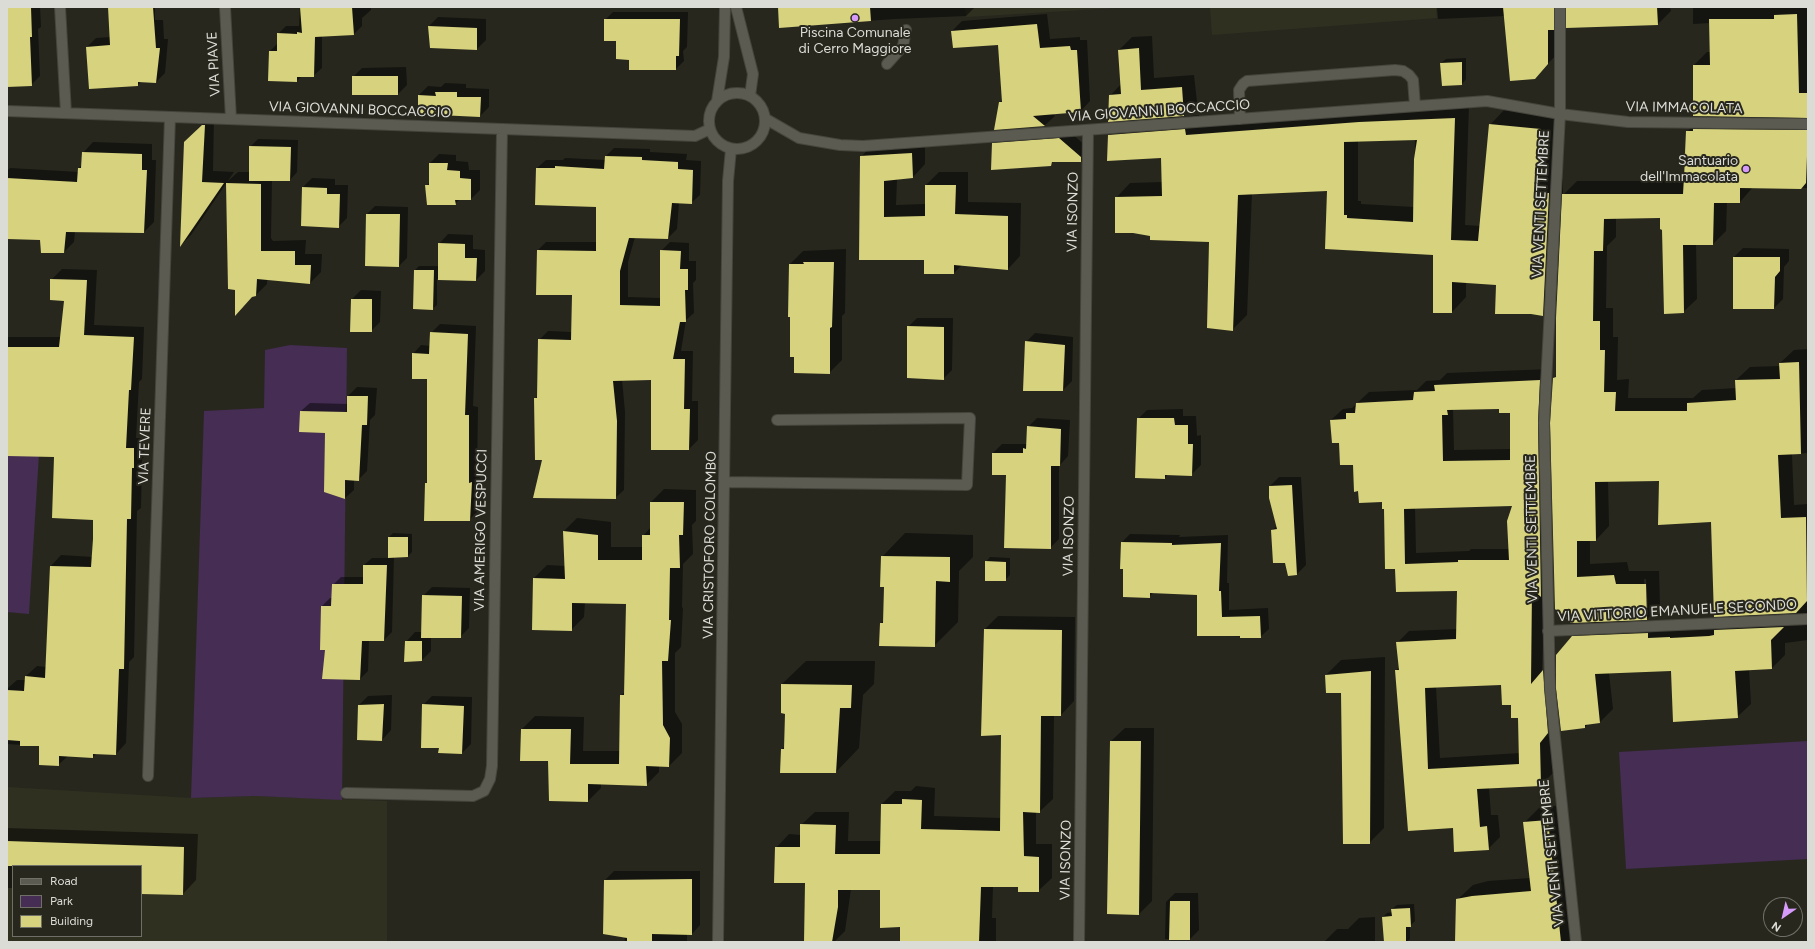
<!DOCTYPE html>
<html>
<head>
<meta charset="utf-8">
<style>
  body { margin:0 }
  #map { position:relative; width:1815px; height:949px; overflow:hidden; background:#27271e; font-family:Figtree,sans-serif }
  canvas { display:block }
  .frame { position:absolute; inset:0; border:8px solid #dcdcd6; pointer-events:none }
  .legend { position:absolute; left:12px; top:865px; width:130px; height:72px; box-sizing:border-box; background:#27271e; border:1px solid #6f6f68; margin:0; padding:5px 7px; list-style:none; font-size:12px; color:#dcdcd6 }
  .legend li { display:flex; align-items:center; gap:8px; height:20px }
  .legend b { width:20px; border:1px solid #6f6f68 }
  .north { position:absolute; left:1763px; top:897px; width:40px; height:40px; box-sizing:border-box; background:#27271e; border:1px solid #6f6f68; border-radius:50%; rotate:214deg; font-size:11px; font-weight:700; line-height:16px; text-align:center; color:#dcdcd6 }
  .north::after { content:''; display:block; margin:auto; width:14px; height:18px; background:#d69bfa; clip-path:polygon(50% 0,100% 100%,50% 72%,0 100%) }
</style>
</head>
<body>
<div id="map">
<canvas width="1815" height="949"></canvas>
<div class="frame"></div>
<ul class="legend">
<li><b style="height:5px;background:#5b5b51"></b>Road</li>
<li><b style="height:11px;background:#452d53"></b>Park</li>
<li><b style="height:11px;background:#d6d27d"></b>Building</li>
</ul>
<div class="north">N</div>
</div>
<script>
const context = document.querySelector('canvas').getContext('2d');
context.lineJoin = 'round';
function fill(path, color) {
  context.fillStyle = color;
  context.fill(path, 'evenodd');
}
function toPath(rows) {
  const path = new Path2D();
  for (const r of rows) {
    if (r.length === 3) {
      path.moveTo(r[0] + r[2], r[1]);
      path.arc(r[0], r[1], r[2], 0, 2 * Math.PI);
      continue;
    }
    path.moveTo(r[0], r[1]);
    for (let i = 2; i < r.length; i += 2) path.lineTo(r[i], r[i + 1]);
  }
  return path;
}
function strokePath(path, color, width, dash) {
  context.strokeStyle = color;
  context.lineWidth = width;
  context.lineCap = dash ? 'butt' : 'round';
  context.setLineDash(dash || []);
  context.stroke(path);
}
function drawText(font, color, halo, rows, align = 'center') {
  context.font = font + ' Figtree,sans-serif';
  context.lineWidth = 4;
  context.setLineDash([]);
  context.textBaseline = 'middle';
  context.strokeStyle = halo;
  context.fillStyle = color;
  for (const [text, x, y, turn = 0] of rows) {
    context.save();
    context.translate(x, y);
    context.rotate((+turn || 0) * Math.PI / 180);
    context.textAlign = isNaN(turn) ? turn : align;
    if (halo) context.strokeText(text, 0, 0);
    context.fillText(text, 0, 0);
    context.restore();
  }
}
fill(toPath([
  [965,7,1133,7,966,17],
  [1210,7,1436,7,1437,18,1212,35],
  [7,787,191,798,256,796,387,801,387,942,7,942],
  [13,866,141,866,141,936,13,936]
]), '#303021');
fill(toPath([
  [290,345,347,348,342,800,256,796,191,798,204,411,264,408,265,350],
  [7,453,39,454,29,614,7,612],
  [1808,741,1808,859,1626,869,1619,752]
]), '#452d53');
fill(toPath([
  [7,7,40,7,41,27,38,29,40,76,31,85,7,86],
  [109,7,155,7,155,20,163,20,164,39,168,39,165,73,156,82,142,81,138,85,87,47,96,38,111,37],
  [300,7,371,7,371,10,362,18,362,26,354,34,322,36,322,68,313,76,302,76,297,81,270,51,278,43,278,34,286,26,299,26],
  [779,7,975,7,966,16,895,19,780,27],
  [1437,7,1670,7,1671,11,1658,24,1567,15,1561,21,1561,50,1534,78,1505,16,1438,19],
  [1693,7,1808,7,1808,188,1753,187,1740,202,1727,202,1726,231,1713,244,1696,244,1697,299,1683,312,1661,218,1616,218,1616,237,1607,246,1606,308,1613,308,1613,337,1618,337,1617,380,1629,379,1628,398,1693,398,1702,390,1737,388,1736,380,1750,367,1780,366,1780,363,1794,350,1808,349,1808,453,1792,454,1794,505,1808,504,1808,640,1785,643,1785,655,1772,668,1749,669,1751,704,1737,717,1672,670,1609,673,1613,709,1600,722,1589,723,1585,727,1561,719,1551,731,1553,773,1541,785,1489,788,1491,815,1498,815,1500,837,1488,849,1454,827,1409,830,1396,670,1400,667,1397,643,1409,631,1457,629,1458,590,1396,568,1383,501,1340,442,1331,420,1343,409,1352,408,1369,392,1417,390,1426,381,1440,380,1447,373,1551,369,1542,672,1554,660,1555,673,1557,673,1572,637,1588,622,1572,622,1554,378,1557,375,1557,300,1543,315,1497,284,1466,282,1466,297,1452,312,1434,254,1326,248,1328,190,1252,193,1247,315,1232,330,1210,241,1151,235,1116,198,1130,183,1163,182,1162,157,1109,135,1124,120,1110,96,1121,84,1119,50,1132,37,1152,36,1154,78,1194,75,1197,102,1182,117,1199,115,1200,121,1469,104,1465,225,1480,226,1490,125,1504,110,1555,115,1552,179,1563,179,1563,195,1577,181,1685,181,1687,132,1701,118,1705,118,1708,115,1694,65,1707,52,1711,52,1710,23,1693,24],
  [1415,139,1414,207,1361,204,1361,201,1358,201,1358,141],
  [1500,408,1511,412,1511,449,1454,450,1453,409],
  [1608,480,1660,480,1712,521,1730,615,1722,623,1661,625,1661,620,1645,621,1660,606,1659,571,1629,571,1627,562,1590,564,1590,540,1596,540,1609,526],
  [1514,505,1509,549,1471,549,1469,551,1416,553,1415,507],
  [1644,579,1646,579,1648,608,1646,608],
  [1502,684,1519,717,1520,753,1440,758,1436,687],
  [613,12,688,12,687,47,683,51,684,61,676,69,630,59,617,40,605,20],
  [1047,14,1050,39,1080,37,1080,40,1087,40,1090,101,1080,112,1052,113,1055,116,1045,125,995,129,1000,102,1003,99,999,44,952,31,962,21],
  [438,17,486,19,486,40,477,49,429,26],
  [1466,58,1466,79,1462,84,1441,63,1446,59],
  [406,67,407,85,398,94,353,77,362,68],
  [445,83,466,84,466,88,489,89,489,107,480,116,419,95,428,86,441,87],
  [214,114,213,171,234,172,191,235,181,245,196,130],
  [1068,130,1089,149,1089,153,1081,161,1054,161,1050,165,993,144,1001,135],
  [258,139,298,140,297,172,290,180,272,180,271,238,273,241,306,240,305,254,322,254,321,272,310,283,267,279,267,284,256,295,253,295,236,314,236,289,229,288,227,182,238,172,250,172,250,147],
  [925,141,925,164,913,177,897,179,896,205,926,204,926,185,939,172,968,172,968,202,1021,203,1020,256,1008,269,962,265,954,273,925,259,860,259,861,157,873,144],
  [93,142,152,144,152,160,156,160,154,222,144,232,75,231,74,242,64,252,42,252,41,239,7,238,7,171,10,168,79,172,79,168,82,165,83,153],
  [614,148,650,149,650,152,687,154,686,160,701,161,700,195,691,203,679,202,677,229,668,238,635,237,628,262,628,297,661,298,661,251,670,242,689,243,689,261,696,261,696,280,693,283,694,313,686,320,681,351,693,351,692,401,698,401,698,440,689,449,652,379,622,379,625,412,624,490,615,498,535,399,538,395,539,340,548,331,572,332,573,294,538,250,546,242,597,242,597,206,537,168,546,160,563,160,565,158,606,160,606,156],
  [439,154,456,155,456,161,468,162,469,170,480,170,480,190,471,199,460,199,455,204,426,186,430,182,430,163],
  [312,178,335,179,335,185,348,185,347,218,338,227,303,187],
  [375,206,408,207,407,258,399,266,366,265,367,214],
  [448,234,473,235,473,249,485,250,485,271,476,280,437,279,437,305,432,309,415,270,419,266,439,266,439,244],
  [1743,248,1789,249,1789,261,1784,267,1783,299,1774,308,1734,257],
  [846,249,845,313,842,316,842,360,829,373,791,316,789,316,790,264,803,251],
  [62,269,97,270,94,325,144,327,142,379,139,382,136,438,144,438,144,457,142,459,141,508,137,511,134,657,129,662,126,743,116,754,97,753,93,757,68,756,58,765,40,746,7,744,7,689,17,680,26,680,26,676,37,666,46,667,51,566,61,555,93,557,94,519,55,456,7,455,7,337,61,337,65,300,51,280],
  [361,290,381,291,380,322,371,331,352,299],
  [917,318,953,318,952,370,943,379,908,327],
  [440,324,476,326,473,406,478,407,477,474,480,474,478,511,469,520,426,483,428,482,428,378,413,354,421,345,431,346,431,333],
  [1035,333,1073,337,1072,381,1063,390,1026,342],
  [357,387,377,388,375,415,370,420,367,471,358,480,354,480,354,490,345,498,325,492,326,432,301,411,310,403,348,404,348,396],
  [1183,409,1183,416,1196,416,1197,436,1201,435,1201,465,1192,474,1168,474,1165,478,1138,419,1147,410],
  [1037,418,1070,420,1068,456,1059,466,1059,539,1050,548,993,453,1002,444,1027,444,1028,427],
  [1279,477,1301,477,1306,565,1297,574,1286,562,1272,530,1277,526,1270,486],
  [664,489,696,490,696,521,692,525,693,554,683,564,682,607,683,608,681,647,675,653,675,712,682,724,682,753,669,766,659,765,659,772,646,785,601,784,601,788,588,801,522,729,535,716,584,717,583,751,620,751,621,695,625,692,627,603,585,602,584,617,571,630,534,578,547,565,565,566,564,531,577,518,611,522,611,547,643,547,643,536,651,527,651,502],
  [393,533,412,534,412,552,408,556,394,556,392,632,384,640,369,640,368,671,360,679,326,649,322,606,330,598,332,598,333,585,341,577,364,577,364,565,372,558,389,558,389,537],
  [905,533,973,535,973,557,959,571,958,622,934,646,881,623,884,620,885,586,882,557],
  [1130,534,1180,535,1179,537,1228,535,1227,583,1229,583,1229,610,1268,608,1269,629,1260,637,1198,635,1198,594,1153,593,1149,597,1124,568,1121,568,1122,542],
  [990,557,1010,558,1010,575,1005,580,986,562],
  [432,587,470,588,469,628,460,637,431,637,431,651,422,660,406,642,415,632,422,632,423,596],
  [998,616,1075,617,1074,701,1061,715,1054,715,1053,799,1039,812,1036,812,1036,844,1052,844,1052,878,1038,891,1019,886,993,886,992,918,996,918,996,942,901,942,901,926,881,889,851,889,845,931,834,942,805,942,806,882,776,848,789,834,801,835,801,825,815,812,849,812,848,841,881,841,882,804,895,791,911,791,916,786,935,788,934,816,1001,818,1002,734,985,629],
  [1385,657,1384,828,1369,843,1342,692,1326,675,1341,660],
  [806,661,875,661,874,684,863,695,859,748,836,772,782,749,785,746,786,713,782,684],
  [392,695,391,730,382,740,359,705,368,696],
  [432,696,472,697,471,744,462,753,423,705],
  [1125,728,1154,728,1152,901,1139,914,1111,741],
  [1562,805,1577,942,1483,942,1457,900,1473,885,1488,881,1530,878,1524,823,1539,808],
  [7,828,198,834,196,880,183,894,141,893,141,866,13,866,13,888,7,888],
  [614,871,700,871,700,925,692,934,687,934,687,942,625,942,624,934,604,934,605,880],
  [1175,893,1198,893,1199,930,1190,939,1165,939,1166,902],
  [1414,904,1415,921,1410,926,1410,939,1407,942,1385,942,1383,917,1387,913,1393,912,1392,909,1397,905],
  [1375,917,1375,942,1324,942,1337,929,1348,929,1359,918]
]), '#0007');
fill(toPath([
  [7,7,31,7,32,37,30,37,32,86,7,87],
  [108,7,153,7,156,48,160,48,156,83,138,82,138,86,89,89,86,47,110,45],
  [300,7,352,7,354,35,315,37,314,77,297,77,297,82,268,81,269,51,277,51,277,33,297,34,297,32,302,33],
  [778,7,870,7,871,21,779,28],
  [1503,7,1554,7,1554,30,1548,30,1548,64,1535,79,1510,81],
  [1566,7,1657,7,1658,25,1566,28],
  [1797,14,1799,93,1808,93,1808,118,1693,116,1693,65,1710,65,1709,19,1774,19,1774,15],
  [604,19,680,19,679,56,676,56,676,70,629,70,629,60,616,59,616,41,604,41],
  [1037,24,1040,48,1070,46,1071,50,1077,50,1081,112,1033,116,1045,126,994,130,999,102,1002,102,998,45,953,48,951,31],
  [428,26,477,28,477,50,430,48],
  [1139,48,1141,90,1182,87,1184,116,1108,122,1109,95,1121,94,1118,50],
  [1462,62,1462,85,1442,86,1440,63],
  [352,76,398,76,398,95,352,95],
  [435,92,457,92,457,97,481,97,480,117,418,114,418,95,436,96],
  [1455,118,1451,240,1478,241,1489,124,1541,129,1538,193,1549,193,1543,316,1531,314,1495,314,1496,285,1452,282,1452,313,1433,313,1433,255,1325,249,1327,191,1238,195,1233,331,1207,328,1209,242,1150,240,1150,236,1133,233,1115,233,1115,197,1162,196,1161,158,1107,161,1108,135,1185,129,1186,135,1359,122],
  [1417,140,1414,159,1413,222,1347,218,1347,215,1344,215,1344,142],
  [202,125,205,125,202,182,224,183,180,247,184,142],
  [1693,129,1808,130,1806,183,1801,189,1740,188,1740,203,1714,203,1713,245,1683,245,1684,313,1664,314,1662,230,1660,229,1660,218,1604,219,1603,251,1594,251,1593,321,1600,321,1600,350,1605,350,1604,392,1616,392,1615,411,1687,411,1687,403,1736,400,1735,380,1780,379,1779,363,1799,362,1801,454,1778,455,1781,518,1806,517,1807,601,1796,613,1714,617,1711,522,1658,525,1659,481,1595,482,1596,541,1577,541,1577,577,1614,575,1616,584,1646,584,1647,620,1571,623,1555,609,1550,423,1553,378,1556,377,1556,318,1562,194,1683,194,1685,159,1683,156,1685,153,1686,131,1693,131],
  [1059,138,1081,157,1081,162,1052,162,1051,166,991,170,992,143],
  [249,146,291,147,290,181,249,181],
  [82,152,142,154,142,170,147,170,144,233,66,232,64,253,41,253,40,240,7,239,7,178,77,182,78,168,81,168],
  [912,153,913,178,884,181,884,217,925,216,925,185,956,185,955,214,1008,216,1008,270,954,265,954,274,924,274,924,260,859,260,860,156],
  [605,156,642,157,642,160,678,162,678,169,693,170,692,204,672,203,668,239,629,238,620,271,620,305,660,306,660,250,681,251,680,269,688,269,688,290,685,290,686,322,680,322,673,359,685,359,684,409,690,409,689,450,651,450,651,380,613,381,617,421,616,499,533,498,542,460,535,460,534,398,537,398,538,339,571,340,572,295,536,295,537,250,596,251,596,207,535,205,536,168,555,168,555,166,604,169],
  [429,163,448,163,447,170,460,171,460,178,471,179,471,200,455,200,456,205,427,205,425,185,429,185],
  [226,183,261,184,261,251,295,251,295,265,311,265,310,284,257,279,256,296,252,297,235,316,235,290,228,289],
  [302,187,327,188,327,194,340,194,339,228,301,226],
  [366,214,400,214,399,267,365,266],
  [438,243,465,244,465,258,477,258,476,281,438,280],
  [1733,257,1780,257,1780,271,1775,277,1774,309,1733,309],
  [803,262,834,262,832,327,830,328,830,374,794,373,794,357,790,357,790,317,788,317,789,264,804,264],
  [414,270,434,270,433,310,413,309],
  [50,279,87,280,84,335,134,337,131,390,129,390,126,448,134,448,134,468,132,468,131,519,127,519,124,669,119,669,116,755,93,754,93,758,59,756,59,766,39,765,39,746,20,746,20,741,7,740,7,690,24,691,25,676,45,678,50,566,91,567,93,539,93,520,52,518,54,457,7,456,7,347,59,347,64,301,50,300],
  [351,299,372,299,372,332,350,332],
  [907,326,944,327,944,380,907,378],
  [430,332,468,334,465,415,469,415,469,483,472,482,470,521,424,521,425,483,427,483,427,379,412,379,412,353,429,354],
  [1025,341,1065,345,1063,391,1023,391],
  [1540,380,1538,423,1541,597,1532,589,1531,684,1543,670,1548,733,1540,743,1541,786,1477,789,1480,827,1487,826,1489,850,1454,852,1453,828,1408,831,1395,670,1399,670,1396,642,1456,639,1457,591,1396,592,1395,569,1385,569,1384,509,1382,509,1382,502,1359,503,1358,491,1354,492,1353,465,1340,465,1339,443,1332,443,1330,420,1346,419,1346,413,1355,413,1356,403,1413,400,1414,392,1435,391,1434,385],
  [1499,409,1499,413,1510,413,1510,460,1443,461,1442,415,1448,415,1447,410],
  [1512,506,1507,521,1509,560,1458,560,1458,562,1405,564,1404,509],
  [1501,685,1502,705,1511,705,1511,718,1518,718,1519,764,1428,769,1425,688],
  [347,396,368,396,367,425,362,425,359,481,345,480,345,499,324,492,325,433,299,432,300,411,347,412],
  [1137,418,1174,418,1175,425,1188,425,1188,444,1193,444,1192,476,1165,475,1165,479,1135,478],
  [1027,426,1061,429,1060,466,1051,466,1051,549,1004,548,1006,475,992,475,992,453,1023,453,1023,448,1026,449],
  [1292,485,1297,575,1288,576,1285,563,1273,563,1271,530,1277,529,1269,498,1269,486],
  [650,502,684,502,683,535,679,535,680,568,670,568,669,620,671,620,668,661,662,661,663,725,670,738,669,767,646,766,647,786,588,784,588,802,549,801,548,761,520,761,521,729,571,729,570,764,619,764,620,695,624,695,626,604,572,603,572,631,532,630,533,578,565,579,563,531,598,535,598,560,642,560,642,535,650,535],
  [388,537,408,537,408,557,388,558],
  [1121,542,1172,543,1172,545,1221,543,1219,591,1221,591,1222,617,1260,616,1261,638,1240,638,1240,636,1197,636,1197,595,1150,593,1150,598,1123,597,1123,569,1120,569],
  [881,556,950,557,950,582,936,581,935,647,879,646,880,623,883,623,884,587,880,587],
  [985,561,1006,562,1006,581,985,581],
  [363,565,387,565,384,641,362,641,360,680,322,679,325,650,320,650,321,606,331,606,332,584,363,584],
  [422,595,462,596,461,638,421,638],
  [1784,627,1771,640,1772,669,1735,671,1738,718,1673,722,1671,671,1595,674,1600,723,1585,725,1585,728,1561,731,1556,689,1556,655,1572,636,1648,633,1648,638,1670,637,1670,638,1709,636,1714,635,1714,630],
  [984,629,1062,630,1061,716,1041,716,1040,813,1023,812,1024,856,1039,857,1039,892,1018,892,1018,887,981,887,979,942,900,942,900,927,880,928,880,890,838,890,838,907,832,942,804,942,805,883,774,883,775,847,800,847,800,824,836,825,835,854,880,854,881,804,902,804,902,799,922,800,921,829,1000,831,1001,735,981,736],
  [405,641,422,641,422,661,404,662],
  [1371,671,1370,844,1343,844,1341,693,1326,693,1325,675],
  [781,684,852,685,851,708,840,708,836,773,780,773,781,749,784,749,785,714,781,713],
  [384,704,382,741,357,740,358,705],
  [422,704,464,706,462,754,438,753,439,748,421,748],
  [1110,741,1141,741,1139,915,1107,914],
  [1548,820,1561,942,1455,942,1456,899,1472,896,1531,891,1523,822],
  [7,841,184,847,183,895,141,894,141,866,7,866],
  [692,879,692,935,652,934,652,942,627,942,627,938,603,934,604,880],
  [1170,901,1190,901,1190,940,1169,940],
  [1410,908,1411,927,1406,927,1406,942,1384,942,1382,917,1392,916,1391,909]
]), '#d6d27d');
const minor = toPath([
  [60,7,66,113],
  [225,7,231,119],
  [736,7,753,74,750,96],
  [1560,7,1560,114,1544,423,1550,689,1576,942],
  [887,64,903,46,906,30],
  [737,121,28],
  [717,101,724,57,725,7],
  [7,111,695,136,710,129],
  [766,119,799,138,840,145,863,146,1487,101,1560,114,1628,122,1808,124],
  [1240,119,1239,90,1243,84,1247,81,1395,70,1403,71,1409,75,1413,80,1415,106],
  [725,482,967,485,970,418,777,420],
  [1548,631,1808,619],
  [148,776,170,117],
  [346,793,473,796,484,791,490,779,492,766,502,130],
  [718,942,728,181,731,149],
  [1079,942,1088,130]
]);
strokePath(minor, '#45453d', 12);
strokePath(minor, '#5b5b51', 10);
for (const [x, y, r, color] of [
  [855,18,4,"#d69bfa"],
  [1746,169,4,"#d69bfa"]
]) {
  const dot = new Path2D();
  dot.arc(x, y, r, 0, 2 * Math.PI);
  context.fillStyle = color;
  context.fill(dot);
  strokePath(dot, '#27271e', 1.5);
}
drawText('14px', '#dcdcd6', '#27271e', [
  ["Piscina Comunale",855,33],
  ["di Cerro Maggiore",855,49],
  ["Santuario",1738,161,"right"],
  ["dell'Immacolata",1738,177,"right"]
]);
drawText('14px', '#dcdcd6', '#27271e', [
  ["VIA PIAVE",214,64,-93],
  ["VIA IMMACOLATA",1684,108,1],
  ["VIA GIOVANNI BOCCACCIO",360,110,2],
  ["VIA GIOVANNI BOCCACCIO",1159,111,-4],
  ["VIA VENTI SETTEMBRE",1541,204,-87],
  ["VIA ISONZO",1073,212,-89],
  ["VIA TEVERE",145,446,-88],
  ["VIA VENTI SETTEMBRE",1532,529,-91],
  ["VIA AMERIGO VESPUCCI",481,530,-89],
  ["VIA ISONZO",1069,536,-89],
  ["VIA CRISTOFORO COLOMBO",710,545,-89],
  ["VIA VITTORIO EMANUELE SECONDO",1677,611,-3],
  ["VIA VENTI SETTEMBRE",1552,853,-96],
  ["VIA ISONZO",1066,860,-89]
]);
</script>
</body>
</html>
